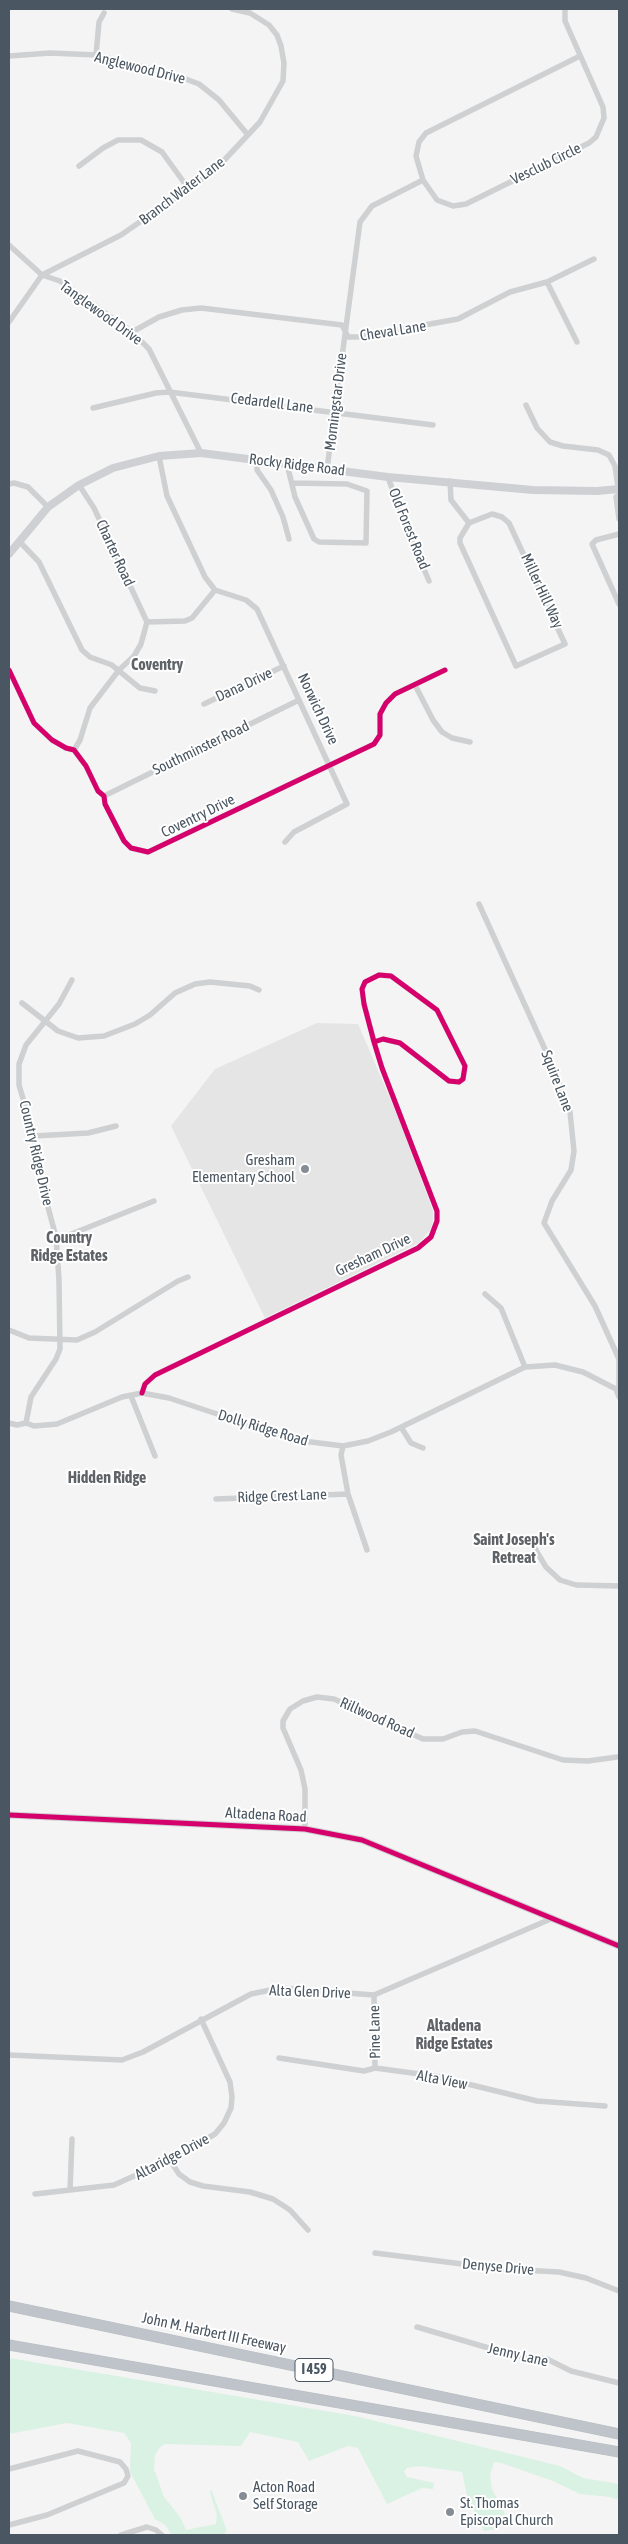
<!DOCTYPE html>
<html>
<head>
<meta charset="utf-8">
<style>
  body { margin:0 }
  #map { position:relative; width:628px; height:2544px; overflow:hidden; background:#f4f4f4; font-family:"Asap Condensed",sans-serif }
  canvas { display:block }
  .frame { position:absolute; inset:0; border:10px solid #4a5661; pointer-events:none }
</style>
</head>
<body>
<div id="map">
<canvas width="628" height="2544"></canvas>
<div class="frame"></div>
</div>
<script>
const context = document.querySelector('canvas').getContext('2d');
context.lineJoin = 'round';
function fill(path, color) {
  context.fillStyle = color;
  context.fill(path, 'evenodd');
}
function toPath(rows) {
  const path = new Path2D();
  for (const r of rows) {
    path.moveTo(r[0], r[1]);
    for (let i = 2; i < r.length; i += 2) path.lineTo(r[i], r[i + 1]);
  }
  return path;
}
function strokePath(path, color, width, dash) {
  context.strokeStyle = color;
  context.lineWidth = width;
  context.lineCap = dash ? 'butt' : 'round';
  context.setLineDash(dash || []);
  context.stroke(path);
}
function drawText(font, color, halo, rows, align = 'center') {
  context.font = font + ' "Asap Condensed",sans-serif';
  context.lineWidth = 4;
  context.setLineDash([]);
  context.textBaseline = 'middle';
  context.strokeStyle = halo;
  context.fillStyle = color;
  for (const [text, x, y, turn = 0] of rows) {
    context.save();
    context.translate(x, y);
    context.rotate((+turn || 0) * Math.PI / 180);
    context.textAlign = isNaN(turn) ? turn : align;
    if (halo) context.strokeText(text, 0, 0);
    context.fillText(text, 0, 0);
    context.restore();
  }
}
fill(toPath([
  [317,1023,358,1024,402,1126,433,1211,433,1220,431,1229,419,1243,265,1318,171,1126,215,1069]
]), '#e6e5e6');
fill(toPath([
  [9,2358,355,2416,560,2466,583,2478,619,2484,619,2500,610,2497,580,2494,553,2481,501,2463,494,2462,490,2475,492,2489,505,2514,496,2529,484,2531,467,2495,462,2472,419,2466,407,2468,404,2471,407,2477,434,2483,433,2489,422,2488,387,2504,358,2448,348,2446,309,2461,298,2442,250,2432,241,2446,165,2444,160,2447,155,2455,154,2469,164,2497,180,2517,186,2530,216,2524,217,2515,210,2493,211,2489,227,2531,223,2535,172,2535,165,2525,155,2519,130,2472,131,2443,124,2433,67,2423,9,2434]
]), '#d9f2e3');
const motorway = toPath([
  [9,2306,619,2434],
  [9,2345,619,2452]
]);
strokePath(motorway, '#b9bec3', 11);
strokePath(toPath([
  [565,9,565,21,603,107,604,118,596,137,589,143,466,204,453,206,437,200,423,180,416,156,419,142,426,133,580,56],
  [96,55,99,22,104,13],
  [9,56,50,53,96,55,175,75,199,84,219,100,248,135],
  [79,166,103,148,118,140,141,140,162,152,188,188],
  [9,245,42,275,60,281,132,332,149,349,201,453],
  [547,282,577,342],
  [9,322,42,275,121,235,215,170,260,122,283,81,284,63,281,46,277,35,269,25,250,13,232,9],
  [132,332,159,317,182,310,201,308,342,325,348,337,357,337,458,319,510,292,547,282,594,259],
  [526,405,537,428,550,442,563,446,598,450,609,455,615,466,619,494,616,497,619,519],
  [93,408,156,393,169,392,433,425],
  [159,456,167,496,205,577,215,590,246,600,257,609,347,804,294,832,285,842],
  [257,460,257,470,271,490,283,517,289,539],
  [287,464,295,497,314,539,319,542,366,543,367,491,347,484,292,483],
  [327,469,360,222,372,206,423,180],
  [388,477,402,517,429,581],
  [450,481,451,500,469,523],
  [9,484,14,483,28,487,48,507],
  [79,485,94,508,147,622],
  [492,514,502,517,509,523,565,644,516,666,460,543,460,538,469,523,492,514],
  [619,534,596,540,592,544,619,604],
  [20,542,39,562,82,650,90,657,112,665,140,688,155,691],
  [147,622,185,621,192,618,215,590],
  [9,670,34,723,52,740,66,748,74,750,86,766,98,791,104,796,105,804,124,841,131,848,148,852,374,744,380,735,380,714,386,703,395,694,445,670],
  [415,685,433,720,442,732,452,738,470,742],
  [204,704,284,666],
  [74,750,80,740,90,708,119,670,134,656,141,644,147,622],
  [104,796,299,700],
  [479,904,553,1067,570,1112,574,1151,571,1170,552,1201,544,1223,595,1306,619,1359,619,1393],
  [22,1003,58,1031,78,1038,104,1036,135,1024,150,1015,175,993,195,984,210,982,250,986,259,990],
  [34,1136,88,1133,116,1126],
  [56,1237,64,1237,154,1201],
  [485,1294,501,1308,525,1367],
  [9,1330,29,1338,77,1340,95,1332,178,1281,188,1277],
  [142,1393,145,1384,155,1375,418,1248,431,1237,437,1221,437,1211,382,1068,374,1042,364,1004,362,989,365,982,379,975,391,976,437,1010,465,1066,463,1079,459,1082,449,1081,400,1043,383,1039,374,1042],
  [131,1396,155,1456],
  [9,1423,17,1425,26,1423,34,1426,57,1424,122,1397,142,1393,169,1398,295,1440,343,1446,368,1441,391,1432,525,1367,555,1365,583,1372,616,1389,619,1397],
  [26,1423,31,1397,56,1359,60,1349,59,1280,56,1237,38,1170,34,1136,19,1085,19,1064,26,1045,59,1004,72,980],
  [401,1427,411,1443,423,1448],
  [343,1446,341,1455,348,1494,367,1550],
  [216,1499,348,1494],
  [531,1542,546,1567,560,1580,576,1585,619,1586],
  [305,1829,305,1789,301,1770,283,1728,283,1721,290,1709,303,1701,317,1697,334,1699,423,1739,443,1739,462,1732,475,1731,563,1760,588,1761,617,1757],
  [374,1995,375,2068],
  [9,2055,122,2060,143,2052,251,1994,280,1988,374,1995,553,1918],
  [279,2058,364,2071,375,2068,435,2076,537,2101,605,2106],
  [169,2159,179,2174,190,2182,203,2186,250,2192,273,2199,290,2210,308,2230],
  [70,2190,72,2139],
  [35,2194,114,2185,165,2162,215,2134,224,2123,231,2108,232,2097,230,2082,201,2019],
  [375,2253,502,2269,559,2272,586,2278,619,2291],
  [417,2327,516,2356,547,2359,571,2371,619,2383],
  [9,2469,78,2451,120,2462,126,2469,128,2476,124,2483,47,2515,9,2525],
  [121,2535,147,2527,156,2530,162,2535]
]), '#ced0d2', 5.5);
strokePath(toPath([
  [9,1815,305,1829,362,1840,619,1946]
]), '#ced0d2', 7);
strokePath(toPath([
  [9,554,48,507,79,485,113,468,159,456,201,453,388,477,533,490,597,491,619,489]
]), '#ced0d4', 8);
strokePath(motorway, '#bec4c9', 10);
strokePath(toPath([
  [9,670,34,723,52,740,66,748,74,750,86,766,98,791,104,796,105,804,124,841,131,848,148,852,374,744,380,735,380,714,386,703,395,694,445,670],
  [142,1393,145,1384,155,1375,418,1248,431,1237,437,1221,437,1211,382,1068,374,1042,364,1004,362,989,365,982,379,975,391,976,437,1010,465,1066,463,1079,459,1082,449,1081,400,1043,383,1039,374,1042],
  [9,1815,305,1829,362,1840,619,1946]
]), '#d6006c', 5);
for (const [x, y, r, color] of [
  [305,1169,5,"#868d94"],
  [243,2496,5,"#868d94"],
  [450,2512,5,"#868d94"]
]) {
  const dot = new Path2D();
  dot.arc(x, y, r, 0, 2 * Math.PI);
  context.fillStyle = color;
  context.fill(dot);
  strokePath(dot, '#fff', 2);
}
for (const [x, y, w] of [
  [314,2370,38]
]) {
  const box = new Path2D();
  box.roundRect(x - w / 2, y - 11.5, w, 23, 4);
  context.fillStyle = '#fff';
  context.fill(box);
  strokePath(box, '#4a5661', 1);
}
drawText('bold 14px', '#4a5661', null, [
  ["I 459",314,2370]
]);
drawText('15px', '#4a5661', '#fff', [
  ["Anglewood Drive",140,68,14],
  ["Vesclub Circle",546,164,-26],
  ["Branch Water Lane",182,191,-37],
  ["Tanglewood Drive",101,313,36],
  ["Cheval Lane",393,331,-9],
  ["Morningstar Drive",336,402,-83],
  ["Cedardell Lane",272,403,7],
  ["Rocky Ridge Road",297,465,7],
  ["Old Forest Road",409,529,68],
  ["Charter Road",115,553,65],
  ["Miller Hill Way",542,591,65],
  ["Dana Drive",244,685,-25],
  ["Norwich Drive",318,709,65],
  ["Southminster Road",201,748,-26],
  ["Coventry Drive",198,816,-26],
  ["Squire Lane",557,1081,69],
  ["Country Ridge Drive",36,1153,77],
  ["Gresham Drive",373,1255,-25],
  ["Dolly Ridge Road",263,1428,17],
  ["Ridge Crest Lane",282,1496,-2],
  ["Rillwood Road",377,1718,24],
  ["Altadena Road",266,1815,3],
  ["Alta Glen Drive",310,1992,2],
  ["Pine Lane",375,2032,-91],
  ["Alta View",442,2080,11],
  ["Altaridge Drive",172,2157,-28],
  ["Denyse Drive",498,2267,5],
  ["John M. Harbert III Freeway",214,2333,12],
  ["Jenny Lane",518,2355,13]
]);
drawText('15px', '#4a5661', '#fff', [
  ["Gresham",295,1160,"right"],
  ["Elementary School",295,1177,"right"],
  ["Acton Road",253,2487],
  ["Self Storage",253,2504],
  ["St. Thomas",460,2503],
  ["Episcopal Church",460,2520]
], 'left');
drawText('bold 16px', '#5f6368', '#fff', [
  ["Coventry",157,665],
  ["Country",69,1238],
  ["Ridge Estates",69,1256],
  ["Hidden Ridge",107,1478],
  ["Saint Joseph's",514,1540],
  ["Retreat",514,1558],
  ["Altadena",454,2026],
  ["Ridge Estates",454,2044]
]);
</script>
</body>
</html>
